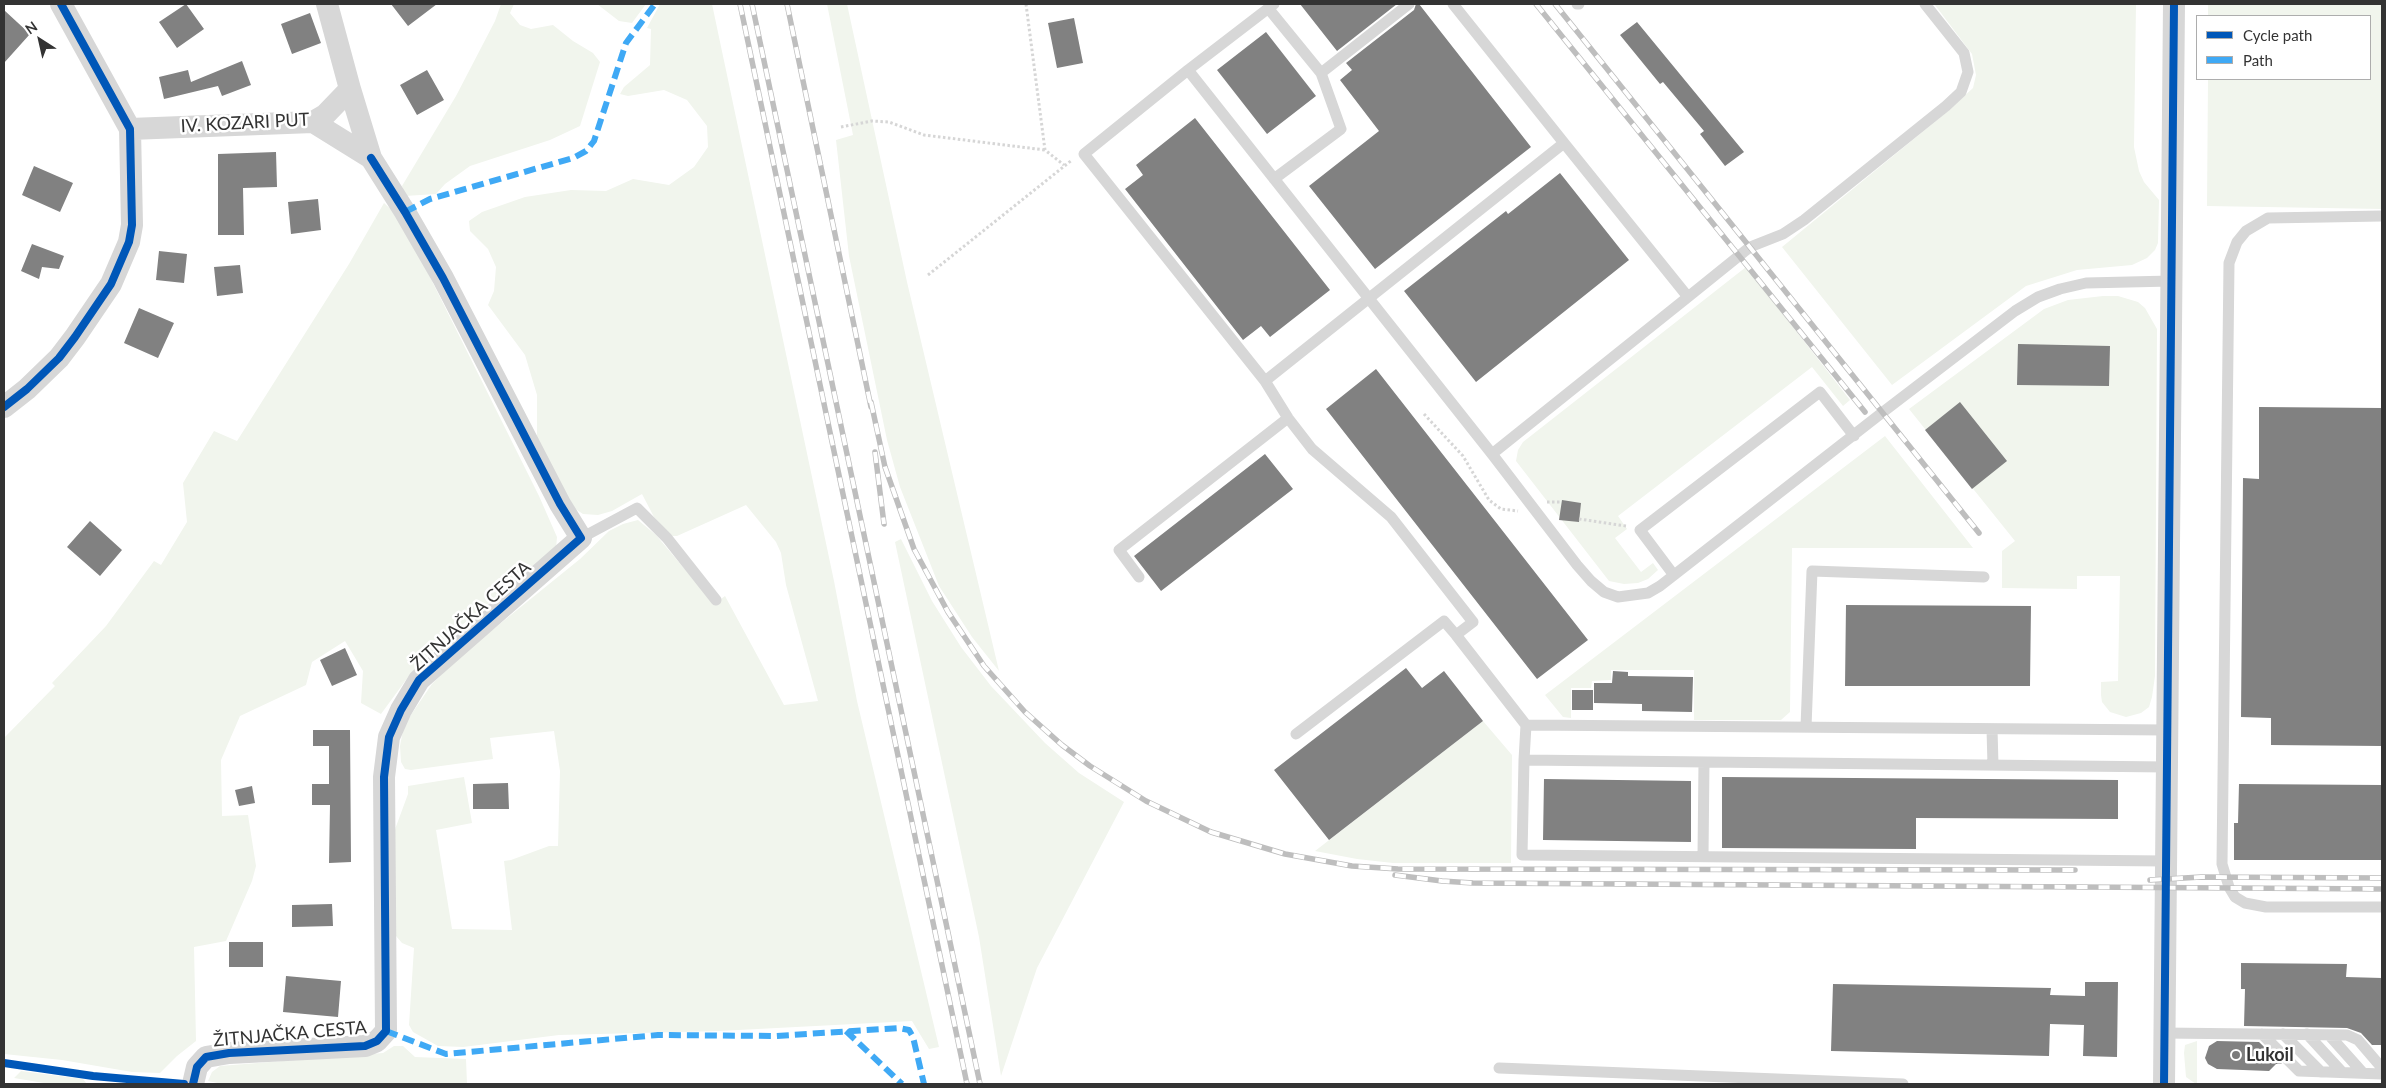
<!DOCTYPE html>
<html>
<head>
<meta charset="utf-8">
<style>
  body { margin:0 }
  #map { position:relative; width:2386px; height:1088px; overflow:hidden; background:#fff; font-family:Lato,sans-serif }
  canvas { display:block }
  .frame { position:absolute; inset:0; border:5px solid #333; pointer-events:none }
  .legend { position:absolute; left:2196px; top:15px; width:175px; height:65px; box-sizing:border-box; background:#fff; border:1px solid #adadad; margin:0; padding:6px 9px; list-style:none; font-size:15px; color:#333 }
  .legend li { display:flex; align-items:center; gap:10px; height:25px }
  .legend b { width:25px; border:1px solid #adadad }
  .north { position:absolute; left:15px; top:15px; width:50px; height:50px; -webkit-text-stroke:4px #fff; paint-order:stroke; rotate:325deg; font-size:14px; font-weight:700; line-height:20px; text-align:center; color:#333 }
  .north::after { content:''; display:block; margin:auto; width:18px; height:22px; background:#333; clip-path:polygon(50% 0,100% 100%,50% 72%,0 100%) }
</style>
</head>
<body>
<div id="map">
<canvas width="2386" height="1088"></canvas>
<div class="frame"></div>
<ul class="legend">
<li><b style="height:6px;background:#0057b8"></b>Cycle path</li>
<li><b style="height:6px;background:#3fa9f5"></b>Path</li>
</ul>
<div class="north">N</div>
</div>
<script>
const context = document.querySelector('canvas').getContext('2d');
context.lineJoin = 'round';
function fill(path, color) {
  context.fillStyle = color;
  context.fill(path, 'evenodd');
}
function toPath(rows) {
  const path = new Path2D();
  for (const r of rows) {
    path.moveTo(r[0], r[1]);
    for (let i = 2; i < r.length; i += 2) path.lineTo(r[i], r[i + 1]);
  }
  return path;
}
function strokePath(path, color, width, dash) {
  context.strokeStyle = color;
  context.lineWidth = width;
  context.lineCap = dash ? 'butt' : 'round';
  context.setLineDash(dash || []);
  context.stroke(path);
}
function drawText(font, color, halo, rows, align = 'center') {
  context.font = font + ' Lato,sans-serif';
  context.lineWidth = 5;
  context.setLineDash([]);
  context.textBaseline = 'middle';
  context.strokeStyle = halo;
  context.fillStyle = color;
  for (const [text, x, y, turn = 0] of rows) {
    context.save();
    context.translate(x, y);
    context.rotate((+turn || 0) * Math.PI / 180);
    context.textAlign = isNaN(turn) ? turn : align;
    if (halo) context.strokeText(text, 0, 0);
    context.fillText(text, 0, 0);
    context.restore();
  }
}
fill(toPath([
  [501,4,514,4,510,13,520,25,531,29,553,25,573,41,593,53,600,62,580,126,550,140,470,166,445,184,436,194,405,196,402,186,456,96,495,21],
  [597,4,646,4,632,23,619,21],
  [660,4,712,4,834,581,857,701,939,1047,929,1049,912,1021,719,1031,559,1035,463,1047,438,1046,413,1032,409,1025,414,948,402,943,396,936,394,832,408,794,408,786,464,777,472,823,436,830,452,929,512,930,504,861,511,860,549,846,558,846,560,771,554,731,490,738,493,759,411,770,405,769,401,762,400,746,404,725,432,684,459,657,580,559,609,531,623,524,638,520,656,535,714,604,725,596,784,705,818,701,786,585,781,553,776,542,746,505,677,536,671,536,654,517,642,494,612,511,598,515,583,514,574,508,537,440,537,395,525,355,488,305,494,291,496,267,488,249,470,231,469,221,482,212,525,197,571,190,606,191,633,179,669,185,694,167,708,147,707,126,687,100,664,90,628,96,620,94,624,87,650,65,651,29,647,28],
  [827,4,847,4,907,282,999,671,972,637,939,586,900,487,887,440,849,256,836,140,853,135],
  [1937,4,2136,4,2134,147,2139,171,2144,182,2159,200,2158,243,2155,250,2147,258,2132,265,2077,270,2026,286,1892,385,1782,247,1948,111,1973,88,1976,75,1972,54,1935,5],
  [2208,4,2382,4,2382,209,2207,206,2208,79,2370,79,2370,16,2208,16],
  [384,203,395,213,418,253,539,496,557,537,556,549,446,638,411,673,381,714,361,703,363,671,345,641,312,662,306,685,240,716,221,760,222,816,248,815,256,866,252,881,226,941,194,947,196,1041,177,1056,160,1073,132,1072,62,1060,4,1054,4,738,55,686,52,683,106,626,154,561,161,565,187,522,183,483,214,431,237,441,349,264],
  [1746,267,1850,400,1843,406,1812,367,1618,516,1627,529,1615,538,1641,572,1653,563,1658,570,1648,579,1638,583,1624,584,1609,581,1516,461,1518,450,1523,442],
  [2103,296,2118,296,2138,302,2145,308,2157,329,2155,676,2152,697,2149,707,2141,713,2126,717,2110,712,2102,702,2101,695,2101,682,2118,681,2120,576,2077,576,2077,589,2002,588,2002,551,2015,541,1909,409,2044,309,2068,300],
  [1885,436,1973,548,1792,548,1790,712,1781,720,1694,720,1694,670,1611,670,1611,680,1592,681,1591,688,1571,688,1571,718,1563,717,1545,695],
  [901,539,932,601,961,647,991,686,1045,743,1079,773,1124,802,1037,968,1001,1076,979,937,895,542],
  [1483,721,1512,755,1511,863,1393,863,1357,859,1315,851],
  [2197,1041,2197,1084,2196,1084,2186,1077,2184,1053,2185,1045],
  [394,1046,403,1046,415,1057,466,1059,467,1084,222,1084,208,1081,212,1072,220,1066,383,1053],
  [21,1071,83,1079,87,1084,50,1084,14,1078]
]), '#f1f5ed');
fill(toPath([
  [186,4,204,29,177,48,159,22],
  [391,4,437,4,408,26],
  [1300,4,1397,4,1337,51],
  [1416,4,1419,4,1531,147,1375,269,1309,186,1379,131,1340,80,1352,70,1346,63,1414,10],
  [4,10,30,34,4,63],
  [310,13,321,43,292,54,281,24],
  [1074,18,1083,63,1057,68,1048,23],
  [1637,22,1744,152,1725,166,1700,134,1704,131,1663,82,1660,84,1620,35],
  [1266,32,1316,96,1267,134,1217,70],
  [242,61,251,85,222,96,218,86,164,99,159,77,188,70,191,82],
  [427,70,444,100,417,115,400,85],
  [1195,118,1330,290,1270,337,1261,326,1243,340,1125,189,1143,175,1136,165],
  [276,152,277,187,243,188,244,235,218,235,218,154],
  [34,166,73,183,60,212,22,195],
  [1560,173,1629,260,1476,382,1404,291,1506,211,1508,214],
  [318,199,321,230,291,234,288,202],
  [32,244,64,256,59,269,42,267,39,279,21,271],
  [159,251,187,254,184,283,156,280],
  [240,265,243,293,217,296,214,267],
  [139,308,174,323,158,358,124,343],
  [2018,344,2110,346,2109,386,2017,385],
  [1376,369,1588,640,1537,679,1326,409],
  [1960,402,2007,461,1972,489,1925,430],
  [2259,407,2382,408,2382,746,2271,745,2271,718,2241,717,2243,478,2259,479],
  [1265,454,1293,489,1161,591,1134,556],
  [1562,500,1581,503,1579,522,1559,520],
  [90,521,122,550,100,576,67,547],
  [1846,605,2031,606,2030,686,1845,686],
  [345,648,357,675,332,686,320,660],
  [1406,668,1422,688,1444,671,1483,721,1329,840,1274,770],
  [1613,671,1628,672,1628,676,1693,677,1692,712,1642,711,1642,704,1594,703,1594,683,1612,683],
  [1572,690,1593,690,1593,710,1572,710],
  [313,730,350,730,351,862,329,863,330,805,312,805,312,784,329,784,329,746,313,746],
  [1722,777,2118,780,2118,819,1916,818,1916,849,1722,848],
  [1544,779,1691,781,1691,842,1543,840],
  [508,783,509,809,473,809,473,784],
  [2239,784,2382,785,2382,860,2234,860,2234,823,2238,823],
  [252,786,255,803,239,806,235,790],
  [332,904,333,926,292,927,292,905],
  [229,942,263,942,263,967,229,967],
  [2241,963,2347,964,2346,977,2382,978,2382,1045,2372,1045,2361,1033,2347,1028,2244,1026,2245,989,2241,989],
  [286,976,341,981,338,1017,283,1012],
  [2085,982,2118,982,2117,1057,2083,1056,2084,1025,2050,1024,2049,1056,1831,1051,1833,984,2051,988,2050,995,2085,996],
  [2217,1041,2259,1042,2282,1064,2276,1064,2269,1071,2217,1069,2208,1064,2205,1058,2209,1046]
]), '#818181');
strokePath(toPath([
  [1026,4,1045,150,1064,165],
  [841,127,872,121,889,122,924,135,1045,150],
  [928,275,1072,160],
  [1424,414,1463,456,1489,500,1501,509,1518,511],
  [1547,502,1562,502],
  [1579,519,1626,526]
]), '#d6d6d6', 3, [2.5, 2.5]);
strokePath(toPath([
  [1274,4,1188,70,1084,154,1265,381,1288,418,1312,449,1391,517,1473,622,1456,635,1526,725,1524,760],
  [1577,4,1579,4],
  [1268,8,1321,73,1341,129,1274,179],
  [1188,70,1492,454,1577,565,1591,581,1604,592,1618,597,1648,593,1660,586,1883,412,2015,311,2038,297,2060,289,2086,283,2171,281],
  [1321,73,1409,4],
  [2382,216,2268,218,2246,231,2237,242,2229,263,2222,864,2229,887,2235,897,2245,903,2266,907,2382,907],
  [1688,297,1750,247,1783,234,1804,220,1946,106,1961,92,1968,72,1964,53,1925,4],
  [1265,381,1564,143,1453,4],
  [1492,454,1688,297,1564,143],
  [581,538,637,508,667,538,716,600],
  [1673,574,1640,530,1820,392,1854,436],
  [1139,577,1119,550,1288,418],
  [1526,725,2167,730],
  [1806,727,1812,571,1984,577],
  [1992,729,1993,765],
  [1296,734,1444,621,1456,635],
  [1703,856,1704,762],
  [2166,861,1522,855,1524,760,2167,767],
  [2163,1033,2347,1035,2358,1040,2382,1068],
  [2262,1034,2299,1071,2382,1074],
  [2283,1034,2321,1072],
  [2307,1034,2342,1072],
  [2329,1035,2363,1073],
  [1499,1068,1903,1084]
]), '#d7d7d7', 11);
strokePath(toPath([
  [313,122,371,158,350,89],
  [130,129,313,122,325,115,350,89,327,4],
  [4,407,27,389,59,358,75,337,111,284,129,242,132,225,130,129,61,4],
  [193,1084,197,1067,206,1057,229,1053,365,1046,377,1041,386,1031,384,777,389,737,401,710,419,680,581,538,560,504,443,278,405,212,371,158],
  [2164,1084,2174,4]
]), '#d7d7d7', 22);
const rail = toPath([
  [740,4,967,1084],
  [752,4,980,1084],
  [787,4,871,407],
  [1536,4,1865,412],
  [1555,4,1979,533],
  [871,402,885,467,914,549,948,612,984,666,1025,712,1062,745,1090,766,1146,801,1211,832,1285,854,1352,866,1398,869,2075,870],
  [875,452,884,524],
  [1395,875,1442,881,1473,883,2382,889],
  [2150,880,2201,877,2382,878]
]);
strokePath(rail, '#bebebe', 5.5);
strokePath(rail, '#fff', 4, [11]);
strokePath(toPath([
  [405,212,430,199,573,158,586,151,594,141,626,43,655,4],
  [386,1031,446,1054,658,1035,776,1036,899,1028,909,1030,913,1037,924,1084],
  [846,1031,902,1084]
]), '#3fa9f5', 6, [12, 6]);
strokePath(toPath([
  [4,407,27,389,59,358,75,337,111,284,129,242,132,225,130,129,61,4],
  [4,1063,93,1076,184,1084],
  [193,1084,197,1067,206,1057,229,1053,365,1046,377,1041,386,1031,384,777,389,737,401,710,419,680,581,538,560,504,443,278,405,212,371,158],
  [2164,1084,2174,4]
]), '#0057b8', 8);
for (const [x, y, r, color] of [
  [2236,1055,5,"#7a7a7a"]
]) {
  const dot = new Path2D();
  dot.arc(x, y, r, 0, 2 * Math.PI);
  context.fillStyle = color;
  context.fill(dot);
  strokePath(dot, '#fff', 2);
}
drawText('18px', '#333', '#fff', [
  ["IV. KOZARI PUT",245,123,-3],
  ["ŽITNJAČKA CESTA",471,616,-42],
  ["ŽITNJAČKA CESTA",290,1034,-5]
]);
drawText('bold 18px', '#333', '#fff', [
  ["Lukoil",2246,1055]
], 'left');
</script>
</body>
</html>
